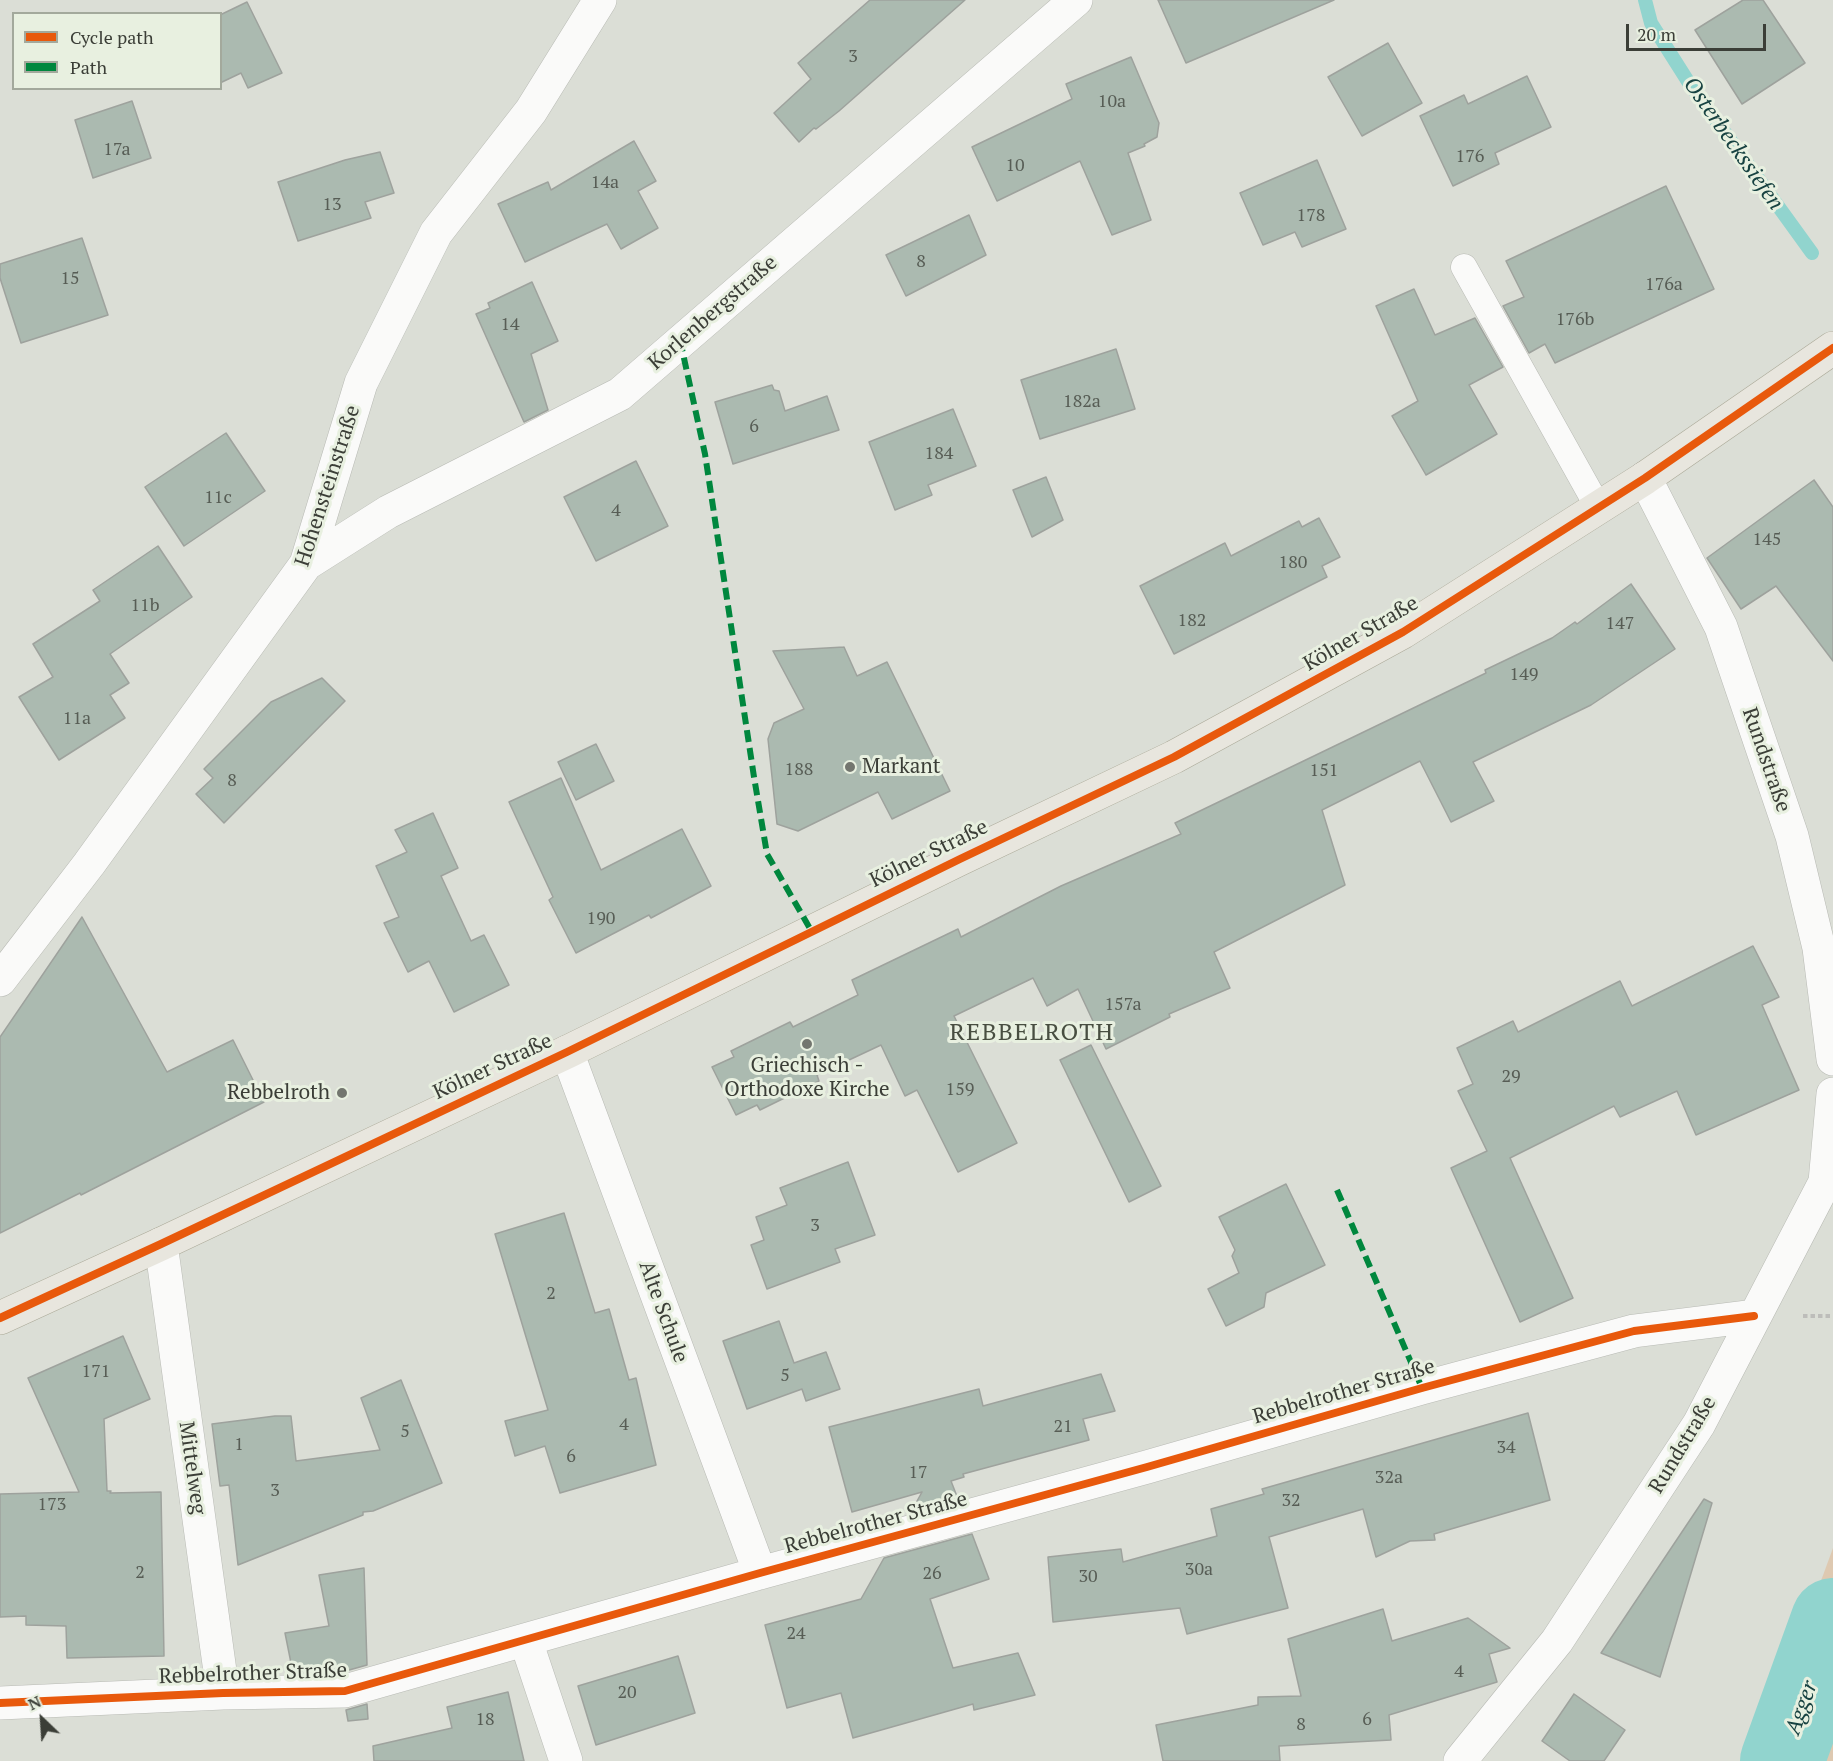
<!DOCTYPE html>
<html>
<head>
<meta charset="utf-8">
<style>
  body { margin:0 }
  #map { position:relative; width:1833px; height:1761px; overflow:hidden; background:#dbded6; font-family:"PT Serif",serif }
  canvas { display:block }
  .legend { position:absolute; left:12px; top:12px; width:210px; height:78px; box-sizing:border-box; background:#e8f0e0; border:2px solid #a3a99c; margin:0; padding:8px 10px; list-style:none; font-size:18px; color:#3b3e37 }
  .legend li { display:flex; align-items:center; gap:12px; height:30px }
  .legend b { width:30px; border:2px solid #a3a99c }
  .north { position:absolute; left:12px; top:1689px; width:60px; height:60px; -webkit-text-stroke:4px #e8f0e0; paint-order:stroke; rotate:335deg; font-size:16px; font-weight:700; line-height:24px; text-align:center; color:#3b3e37 }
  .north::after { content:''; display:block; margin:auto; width:21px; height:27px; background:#3b3e37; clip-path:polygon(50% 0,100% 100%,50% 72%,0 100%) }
  .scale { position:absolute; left:1626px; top:24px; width:140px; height:27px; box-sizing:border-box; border:3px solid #3b3e37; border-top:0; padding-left:8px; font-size:18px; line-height:21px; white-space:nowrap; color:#3b3e37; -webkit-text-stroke:4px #e8f0e0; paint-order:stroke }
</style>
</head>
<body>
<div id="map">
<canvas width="1833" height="1761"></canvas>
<ul class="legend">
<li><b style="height:8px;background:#e8590c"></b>Cycle path</li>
<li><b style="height:8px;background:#00873e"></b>Path</li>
</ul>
<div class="north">N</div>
<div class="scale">20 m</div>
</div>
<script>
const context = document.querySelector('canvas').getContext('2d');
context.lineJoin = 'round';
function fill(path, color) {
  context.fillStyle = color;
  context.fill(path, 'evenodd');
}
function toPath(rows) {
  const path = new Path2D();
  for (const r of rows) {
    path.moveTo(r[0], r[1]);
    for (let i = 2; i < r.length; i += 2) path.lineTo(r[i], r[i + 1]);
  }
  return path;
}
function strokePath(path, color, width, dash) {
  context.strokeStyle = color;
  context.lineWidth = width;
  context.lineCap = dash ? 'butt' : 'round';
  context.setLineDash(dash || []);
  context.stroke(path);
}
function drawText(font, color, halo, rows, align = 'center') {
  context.font = font + ' "PT Serif",serif';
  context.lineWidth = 6;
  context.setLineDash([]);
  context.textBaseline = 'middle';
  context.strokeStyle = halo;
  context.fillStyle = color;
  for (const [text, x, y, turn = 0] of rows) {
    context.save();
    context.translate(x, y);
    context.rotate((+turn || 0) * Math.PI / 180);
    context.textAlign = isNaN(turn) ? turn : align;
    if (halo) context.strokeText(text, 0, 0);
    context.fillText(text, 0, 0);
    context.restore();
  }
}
fill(toPath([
  [1833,1548,1833,1761,1755,1761]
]), '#dec9b1');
strokePath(toPath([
  [1645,0,1651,23,1689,83,1812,253]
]), '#91d4ce', 14);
strokePath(toPath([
  [1782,1761,1833,1620]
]), '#91d4ce', 84);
const building = toPath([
  [870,0,965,0,839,111,816,129,814,128,799,142,774,113,811,79,798,63,870,0],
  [1158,0,1334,0,1186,63,1158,0],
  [1743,0,1763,0,1805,63,1742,104,1695,30,1743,0],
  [247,2,282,73,248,88,241,73,220,83,220,15,247,2],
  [1388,43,1422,103,1362,136,1328,77,1388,43],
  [1131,57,1159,123,1157,137,1144,144,1145,146,1128,153,1151,220,1112,235,1080,161,997,201,972,147,1072,99,1066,84,1131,57],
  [1527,76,1551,127,1495,153,1499,164,1453,186,1420,116,1464,95,1468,104,1527,76],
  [132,101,151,158,93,178,75,120,132,101],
  [634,141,656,181,638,191,658,228,621,249,607,224,525,262,498,204,548,182,551,190,634,141],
  [380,152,394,193,365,202,371,218,298,241,278,182,345,160,380,152],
  [1317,160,1346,229,1302,247,1295,232,1263,245,1240,193,1317,160],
  [1666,186,1714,289,1555,363,1545,344,1529,353,1503,306,1524,297,1506,261,1666,186],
  [969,215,986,255,906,296,886,255,969,215],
  [82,238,108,315,21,343,0,278,0,264,82,238],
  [532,282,558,341,531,354,548,410,524,422,476,314,490,308,488,303,532,282],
  [1414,289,1435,335,1475,318,1503,367,1469,385,1497,434,1426,475,1392,416,1418,401,1376,306,1414,289],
  [1116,349,1135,409,1040,439,1021,380,1116,349],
  [772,385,774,390,779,391,785,411,827,396,839,430,733,464,715,402,772,385],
  [953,409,976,466,928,485,932,495,895,510,869,442,953,409],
  [226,433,265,491,184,546,145,487,226,433],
  [636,461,668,526,596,561,564,497,636,461],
  [1046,477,1063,520,1032,537,1013,490,1046,477],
  [1814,480,1833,507,1833,661,1776,586,1741,609,1707,558,1814,480],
  [1319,518,1340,557,1322,566,1327,577,1174,654,1140,586,1225,543,1231,556,1299,521,1302,527,1319,518],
  [158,546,192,597,110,654,129,683,110,695,125,718,59,760,19,697,53,677,33,644,100,601,93,590,158,546],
  [1631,584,1675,649,1591,705,1473,762,1494,801,1451,822,1420,761,1322,810,1345,885,1214,952,1230,988,1169,1014,1170,1017,1106,1049,1078,989,1047,1006,1033,978,954,1016,1017,1143,958,1172,917,1090,905,1096,881,1045,817,1075,819,1081,760,1110,757,1105,736,1115,712,1067,734,1057,731,1051,790,1022,793,1027,858,995,852,980,958,929,961,937,1061,886,1181,834,1175,823,1486,673,1485,670,1552,638,1575,622,1577,624,1631,584],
  [844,647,857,676,887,662,950,791,892,819,878,792,798,831,777,824,768,739,774,723,804,709,773,651,844,647],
  [322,678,345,701,224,823,196,794,213,778,204,769,271,702,322,678],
  [596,744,614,781,576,800,558,762,596,744],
  [561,778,601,870,682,829,711,886,651,918,649,915,576,953,549,900,553,897,509,802,561,778],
  [433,813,458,868,441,876,471,941,484,935,509,985,454,1012,429,961,408,972,384,923,399,917,376,866,407,852,395,830,433,813],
  [82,917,167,1072,233,1040,264,1102,81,1195,80,1193,0,1233,0,1037,82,917],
  [1753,946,1779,997,1762,1005,1799,1090,1696,1135,1677,1091,1620,1117,1614,1106,1510,1158,1573,1298,1520,1322,1451,1168,1487,1151,1458,1091,1473,1084,1457,1048,1513,1021,1518,1032,1620,981,1632,1006,1753,946],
  [1091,1045,1161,1186,1129,1202,1060,1060,1091,1045],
  [848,1162,875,1235,835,1249,840,1262,767,1289,751,1245,764,1240,756,1217,787,1205,780,1188,848,1162],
  [1286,1184,1325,1265,1266,1293,1264,1307,1226,1326,1208,1289,1239,1273,1232,1256,1235,1250,1219,1217,1286,1184],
  [564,1213,595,1313,609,1309,629,1380,636,1378,656,1465,560,1493,545,1446,515,1456,505,1421,548,1410,495,1234,564,1213],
  [779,1321,794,1363,826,1352,840,1389,806,1401,802,1389,747,1409,723,1341,779,1321],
  [123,1336,150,1399,104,1419,107,1491,111,1491,110,1493,161,1492,164,1656,67,1658,66,1626,26,1625,26,1616,0,1617,0,1494,79,1492,28,1378,123,1336],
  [1101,1374,1115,1411,1083,1419,1089,1440,963,1474,964,1477,951,1481,958,1499,911,1512,922,1492,852,1512,829,1427,979,1389,983,1406,1101,1374],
  [401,1380,442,1483,373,1511,363,1512,363,1515,238,1565,229,1485,220,1486,212,1424,275,1416,291,1416,296,1461,380,1450,361,1398,401,1380],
  [1528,1413,1550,1500,1434,1534,1435,1540,1410,1541,1376,1557,1363,1509,1269,1537,1288,1608,1187,1634,1180,1608,1053,1622,1048,1557,1121,1549,1123,1562,1217,1536,1211,1509,1264,1494,1262,1489,1528,1413],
  [1704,1499,1712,1503,1660,1677,1601,1653,1704,1499],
  [972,1534,989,1579,930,1599,953,1668,1018,1653,1035,1695,974,1710,973,1704,853,1738,841,1693,787,1708,765,1625,861,1599,884,1558,972,1534],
  [364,1568,367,1665,342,1672,338,1672,338,1669,315,1673,293,1673,285,1633,329,1626,319,1575,364,1568],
  [1383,1609,1392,1641,1468,1618,1510,1648,1489,1654,1497,1682,1389,1715,1391,1740,1279,1746,1280,1761,1163,1761,1156,1725,1258,1705,1258,1697,1301,1696,1288,1639,1383,1609],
  [678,1656,695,1713,596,1745,578,1686,678,1656],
  [508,1692,524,1761,374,1761,373,1746,452,1728,447,1707,508,1692],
  [1574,1694,1625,1730,1604,1761,1570,1761,1542,1741,1574,1694],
  [367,1704,368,1719,348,1721,346,1710,367,1704]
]);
fill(building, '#abbab0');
strokePath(building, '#9ea29d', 1.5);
const lane = toPath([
  [1464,267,1598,507]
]);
const street = toPath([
  [1645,478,1721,627,1792,836,1819,948,1833,1059],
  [306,564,388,512,620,394,1076,0],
  [0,980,89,864,306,564,361,383,436,233,531,111,600,0],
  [567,1052,760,1573],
  [161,1244,223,1693],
  [526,1641,566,1761],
  [0,1703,223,1693,345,1691,760,1573,1147,1467,1422,1388,1634,1331,1754,1316],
  [1460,1761,1557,1641,1699,1424,1825,1182,1833,1094]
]);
const primary = toPath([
  [0,1318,161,1244,567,1052,960,859,1174,757,1403,632,1645,478,1833,348]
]);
strokePath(lane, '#b8bab4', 27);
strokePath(street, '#b8bab4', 34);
strokePath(primary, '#aaa897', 34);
strokePath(toPath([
  [1803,1316,1833,1316]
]), '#bdbdba', 4, [4.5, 3]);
strokePath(lane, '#fafaf9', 26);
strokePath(street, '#fafaf9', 33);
strokePath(primary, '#e8e6de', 33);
strokePath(toPath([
  [680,340,705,454,754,777,767,854,812,932],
  [1337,1190,1422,1388]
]), '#00873e', 6, [12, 6]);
strokePath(toPath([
  [0,1318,161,1244,567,1052,960,859,1174,757,1403,632,1645,478,1833,348],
  [0,1703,223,1693,345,1691,760,1573,1147,1467,1422,1388,1634,1331,1754,1316]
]), '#e8590c', 8);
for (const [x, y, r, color] of [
  [850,767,6,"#73766f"],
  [807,1044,6,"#73766f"],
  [342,1093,6,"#73766f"]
]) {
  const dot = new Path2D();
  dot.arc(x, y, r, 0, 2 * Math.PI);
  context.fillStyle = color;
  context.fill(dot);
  strokePath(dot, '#e8f0e0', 2);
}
drawText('18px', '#575d55', null, [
  ["3",853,57],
  ["10a",1112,102],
  ["17a",117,150],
  ["176",1470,157],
  ["10",1015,166],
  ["14a",605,183],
  ["13",332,205],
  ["178",1311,216],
  ["8",921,262],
  ["15",70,279],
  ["176a",1664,285],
  ["176b",1575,320],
  ["14",510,325],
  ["182a",1082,402],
  ["6",754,427],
  ["184",939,454],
  ["11c",218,498],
  ["4",616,511],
  ["145",1767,540],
  ["180",1293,563],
  ["11b",145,606],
  ["182",1192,621],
  ["147",1620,624],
  ["149",1524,675],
  ["11a",77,719],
  ["188",799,770],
  ["151",1324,771],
  ["8",232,781],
  ["190",601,919],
  ["157a",1123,1005],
  ["29",1511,1077],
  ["159",960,1090],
  ["3",815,1226],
  ["2",551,1294],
  ["171",96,1372],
  ["5",785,1376],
  ["4",624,1425],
  ["21",1063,1427],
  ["5",405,1432],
  ["1",239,1445],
  ["34",1506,1448],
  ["6",571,1457],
  ["17",918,1473],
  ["32a",1389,1478],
  ["3",275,1491],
  ["32",1291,1501],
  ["173",52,1505],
  ["30a",1199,1570],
  ["2",140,1573],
  ["26",932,1574],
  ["30",1088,1577],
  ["24",796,1634],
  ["4",1459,1672],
  ["20",627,1693],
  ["18",485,1720],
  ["6",1367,1720],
  ["8",1301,1725]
]);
drawText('21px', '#3b3e37', '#e8f0e0', [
  ["Korlenbergstraße",713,313,-41],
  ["Hohensteinstraße",328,486,-72],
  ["Kölner Straße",1361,634,-30],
  ["Rundstraße",1766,760,71],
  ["Kölner Straße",929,854,-26],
  ["Kölner Straße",493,1067,-25],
  ["Alte Schule",663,1312,70],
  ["Rebbelrother Straße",1344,1392,-16],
  ["Rundstraße",1683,1445,-59],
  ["Mittelweg",192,1468,82],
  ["Rebbelrother Straße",876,1523,-15],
  ["Rebbelrother Straße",253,1674,-2]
]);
drawText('21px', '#3b3e37', '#e8f0e0', [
  ["Markant",862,767],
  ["Griechisch -",807,1066,"center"],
  ["Orthodoxe Kirche",807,1090,"center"],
  ["Rebbelroth",330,1093,"right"]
], 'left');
drawText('italic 22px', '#174241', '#e8f0e0', [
  ["Osterbeckssiefen",1733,144,55],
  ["Agger",1802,1708,-70]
]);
context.letterSpacing = '1.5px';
drawText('24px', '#484e41', '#e8f0e0', [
  ["REBBELROTH",1032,1033]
]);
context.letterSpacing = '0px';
</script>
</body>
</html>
